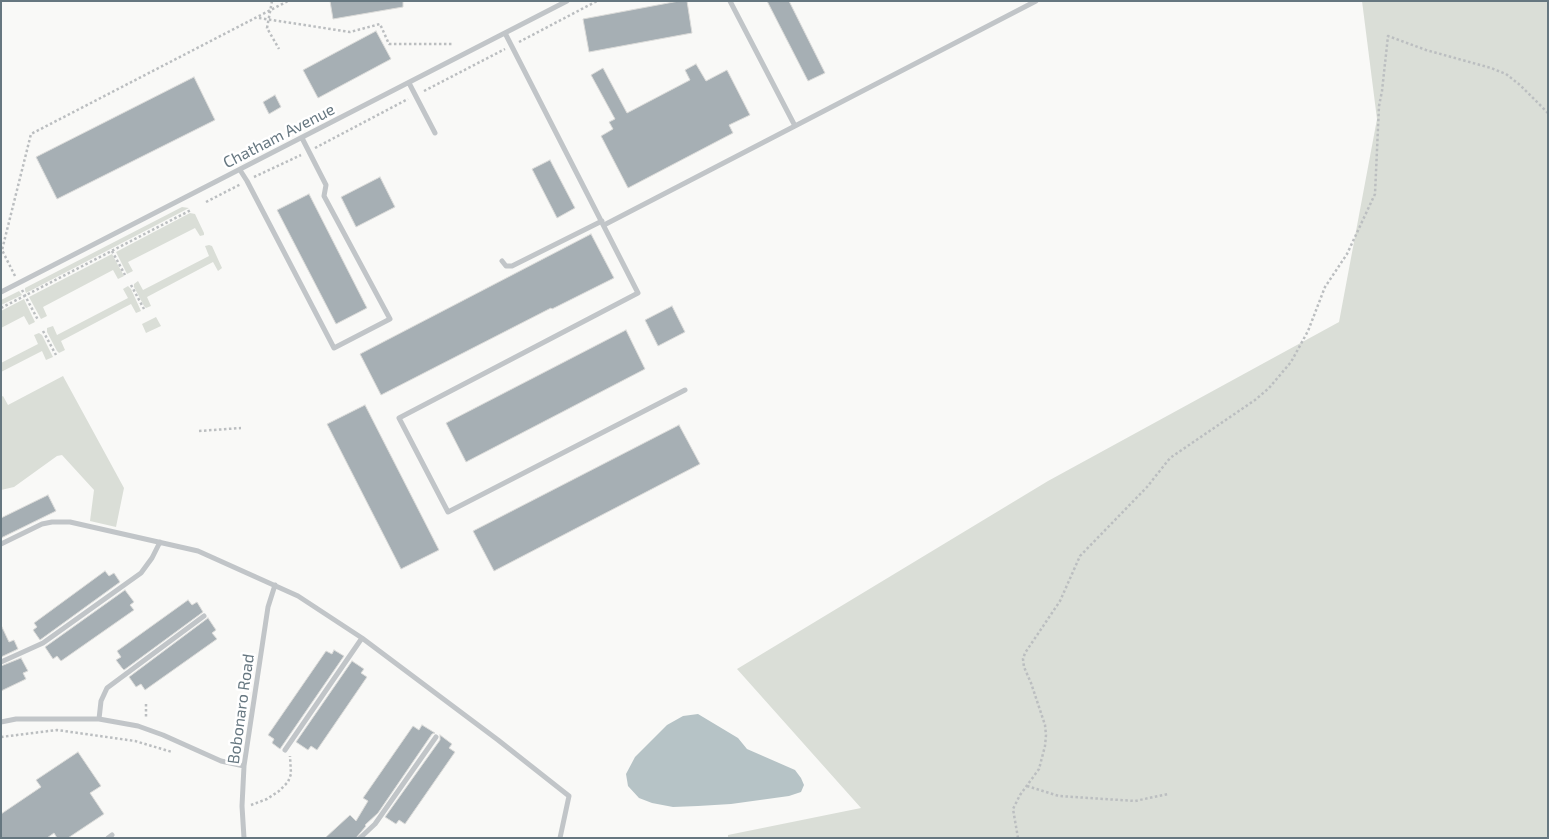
<!DOCTYPE html>
<html>
<head>
<meta charset="utf-8">
<style>
  body { margin:0 }
  #map { position:relative; width:1549px; height:839px; overflow:hidden; background:#f9f9f7; font-family:"Exo 2",sans-serif }
  canvas { display:block }
  .frame { position:absolute; inset:0; border:2px solid #667780; pointer-events:none }
</style>
</head>
<body>
<div id="map">
<canvas width="1549" height="839"></canvas>
<div class="frame"></div>
</div>
<script>
const context = document.querySelector('canvas').getContext('2d');
context.lineJoin = 'round';
function fill(path, color) {
  context.fillStyle = color;
  context.fill(path, 'evenodd');
}
function toPath(rows) {
  const path = new Path2D();
  for (const r of rows) {
    path.moveTo(r[0], r[1]);
    for (let i = 2; i < r.length; i += 2) path.lineTo(r[i], r[i + 1]);
  }
  return path;
}
function strokePath(path, color, width, dash) {
  context.strokeStyle = color;
  context.lineWidth = width;
  context.lineCap = dash ? 'butt' : 'round';
  context.setLineDash(dash || []);
  context.stroke(path);
}
function drawText(font, color, halo, rows, align = 'center') {
  context.font = font + ' "Exo 2",sans-serif';
  context.lineWidth = 5;
  context.setLineDash([]);
  context.textBaseline = 'middle';
  context.strokeStyle = halo;
  context.fillStyle = color;
  for (const [text, x, y, turn = 0] of rows) {
    context.save();
    context.translate(x, y);
    context.rotate((+turn || 0) * Math.PI / 180);
    context.textAlign = isNaN(turn) ? turn : align;
    if (halo) context.strokeText(text, 0, 0);
    context.fillText(text, 0, 0);
    context.restore();
  }
}
fill(toPath([
  [1362,1,1548,1,1548,838,728,838,728,835,861,808,737,669,1048,481,1339,322,1377,119],
  [182,207,189,208,26,293,25,290,25,288],
  [190,213,195,214,204,233,204,235,200,236,195,228,128,262,133,271,127,274,116,252],
  [209,245,212,246,222,268,218,271,213,262,147,297,151,306,146,308,144,306,134,287,134,284,138,281,143,290,209,256,205,246],
  [112,254,124,276,118,279,113,270,43,307,47,316,41,319,29,297],
  [128,286,131,289,141,311,136,313,131,304,61,341,65,350,59,353,57,351,47,332,47,328,53,326,57,335,128,298,123,289],
  [19,291,22,295,1,305,1,300],
  [24,299,35,322,29,325,24,316,1,328,1,311],
  [156,317,161,326,146,333,142,324],
  [39,333,42,335,53,357,46,360,42,351,1,372,1,363,38,344,34,335],
  [63,376,124,488,116,527,90,521,94,490,62,455,57,456,14,487,1,490,1,397,3,396,8,405]
]), '#daded7');
fill(toPath([
  [698,714,738,738,747,749,795,770,801,778,804,785,801,792,789,796,731,804,698,806,673,807,652,803,639,798,628,786,626,774,635,757,667,725,683,716]
]), '#b6c3c6');
const building = toPath([
  [330,1,403,1,403,7,333,19,330,1],
  [679,1,687,1,692,33,589,52,583,19,679,1],
  [767,1,789,1,825,73,808,81,767,1],
  [376,31,391,59,318,98,303,70,376,31],
  [696,64,706,81,727,70,750,115,729,125,733,133,628,188,601,136,613,129,609,122,615,119,591,75,603,68,627,113,690,80,685,70,696,64],
  [194,77,215,120,57,199,36,157,194,77],
  [275,95,281,107,269,114,263,102,275,95],
  [550,160,575,208,557,218,532,169,550,160],
  [380,177,395,207,356,227,341,197,380,177],
  [309,194,367,308,336,324,277,210,309,194],
  [591,234,614,278,552,309,551,308,381,395,360,354,591,234],
  [672,306,685,332,658,346,645,320,672,306],
  [626,330,645,369,466,462,446,423,626,330],
  [365,405,439,550,401,569,327,424,365,405],
  [679,425,700,464,494,571,473,531,679,425],
  [48,495,56,511,1,538,1,518,48,495],
  [105,571,109,576,114,573,120,582,40,640,33,630,37,627,34,623,105,571],
  [125,590,134,602,130,605,134,610,61,661,57,656,53,659,45,647,125,590],
  [188,600,192,605,197,602,203,612,124,670,122,668,116,660,121,657,117,651,188,600],
  [208,618,216,630,212,633,217,639,145,690,141,684,136,687,129,677,208,618],
  [1,625,9,642,14,640,18,649,1,657,1,625],
  [334,650,344,656,280,749,272,743,274,739,268,735,326,651,332,654,334,650],
  [21,658,28,671,23,673,26,679,1,691,1,666,21,658],
  [352,661,364,669,361,673,367,677,317,750,311,746,308,750,296,742,352,661],
  [422,725,435,733,432,734,378,813,365,825,366,826,356,838,325,838,350,815,356,821,368,801,363,798,413,726,419,730,422,725],
  [440,735,452,744,449,748,455,752,405,824,399,820,396,824,385,817,440,740,440,735],
  [78,752,101,786,90,793,104,814,68,838,57,838,54,833,47,838,1,838,1,814,41,787,36,780,78,752]
]);
fill(building, '#a6afb4');
strokePath(building, '#dbdbd9', 1);
strokePath(toPath([
  [272,1,267,28,279,49],
  [259,18,350,32,380,24,389,44,452,44],
  [519,42,597,1],
  [424,91,505,49],
  [315,148,408,99],
  [254,177,301,155],
  [206,202,241,184],
  [112,251,125,275],
  [15,276,2,250,31,134,288,1],
  [131,285,144,309],
  [22,290,38,320],
  [1,308,191,210],
  [43,331,56,355],
  [199,431,241,428],
  [146,704,146,719],
  [1,737,57,730,135,741,172,752],
  [1027,786,1059,796,1135,801,1168,794],
  [251,805,267,799,279,791,288,782,291,774,290,756],
  [1018,838,1013,809,1020,795,1039,769,1045,746,1046,735,1045,725,1031,683,1024,667,1023,659,1025,653,1060,601,1080,556,1147,487,1170,458,1255,400,1269,388,1291,362,1308,331,1325,287,1347,254,1375,194,1379,106,1382,91,1388,36,1426,50,1491,68,1506,74,1520,85,1548,113]
]), '#bbbec0', 2.5, [2.5, 2.5]);
strokePath(toPath([
  [730,1,795,126],
  [505,33,638,293,399,418,448,512,685,390],
  [409,83,435,133],
  [240,170,247,181,334,348,390,319,324,196,326,185,302,138],
  [604,225,1036,1],
  [502,261,506,266,512,266,602,221],
  [1,292,567,1],
  [1,544,42,524,52,522,70,522,198,551,298,596,362,638,498,740,569,796,560,838],
  [1,662,43,643,141,573,152,558,160,542],
  [99,719,101,701,107,688,204,616],
  [1,722,16,719,99,719,138,726,163,735,221,761,244,766],
  [285,750,362,638],
  [108,838,112,835],
  [244,838,242,806,244,766,268,607,275,585],
  [360,838,375,824,436,737]
]), '#c1c5c8', 5);
drawText('16px', '#667780', '#fff', [
  ["Chatham Avenue",279,136,-27],
  ["Bobonaro Road",241,709,-82]
]);
</script>
</body>
</html>
